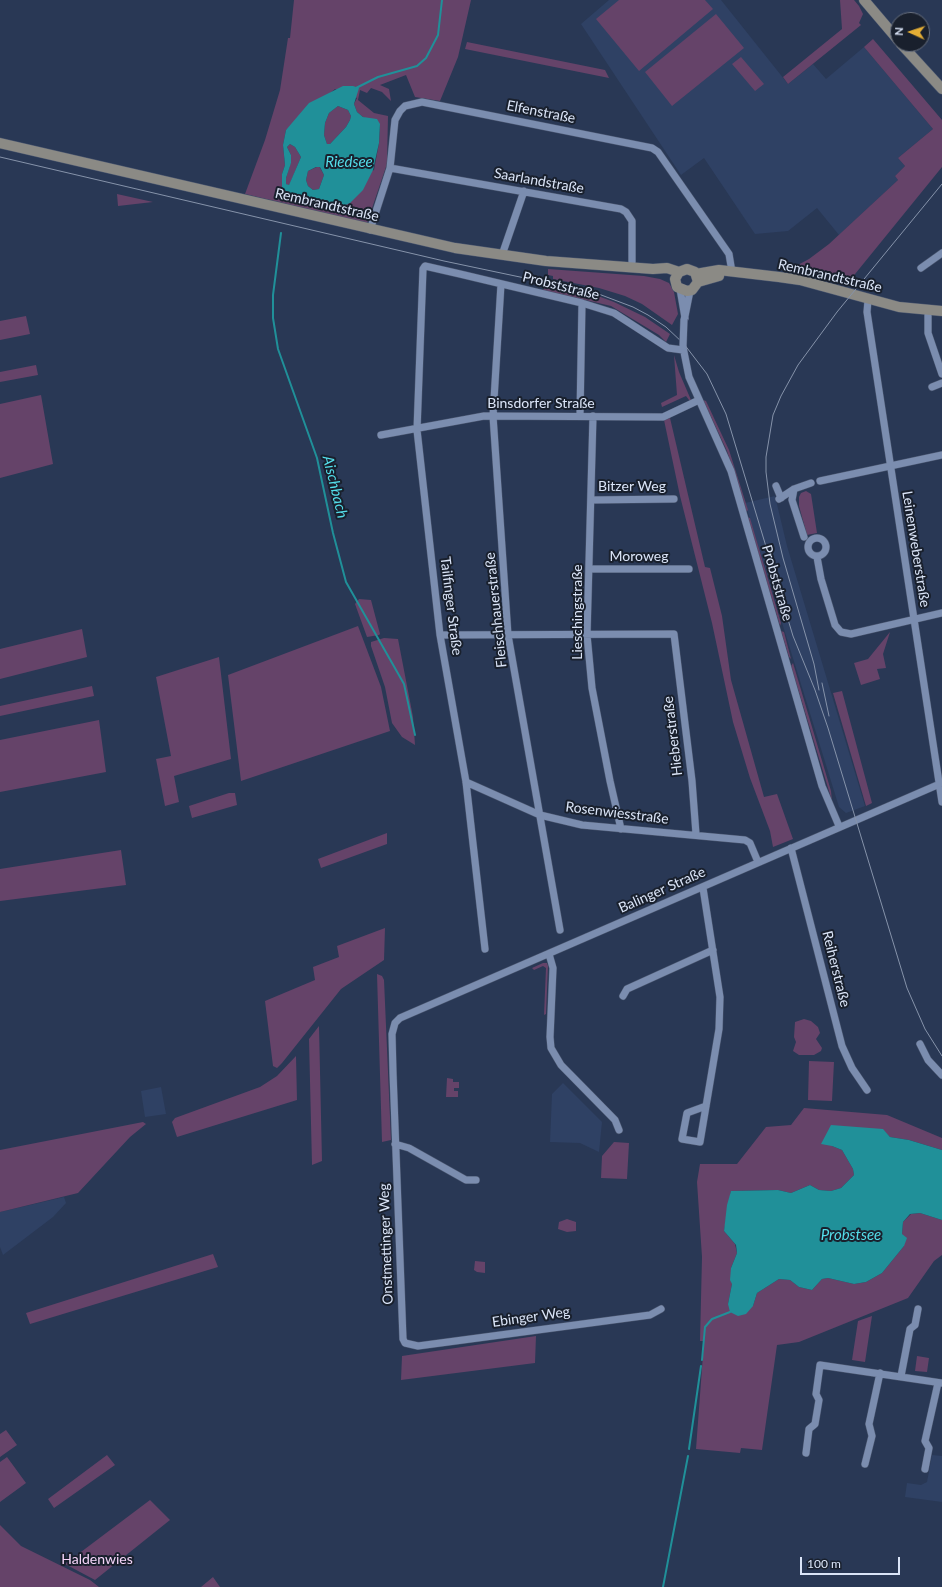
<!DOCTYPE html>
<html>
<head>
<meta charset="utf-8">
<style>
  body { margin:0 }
  #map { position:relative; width:942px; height:1587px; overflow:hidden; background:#293855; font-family:Lato,sans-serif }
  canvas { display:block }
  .north { position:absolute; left:890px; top:12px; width:40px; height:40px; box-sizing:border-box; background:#19202d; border:1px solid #676f7e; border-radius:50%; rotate:273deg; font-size:11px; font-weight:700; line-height:16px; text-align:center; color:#dbe5f8 }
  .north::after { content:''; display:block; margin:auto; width:14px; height:18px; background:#e4ae35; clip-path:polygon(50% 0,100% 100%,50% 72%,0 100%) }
  .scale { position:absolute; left:800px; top:1557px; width:100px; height:18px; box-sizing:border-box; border:2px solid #dbe5f8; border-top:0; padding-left:5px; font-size:12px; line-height:14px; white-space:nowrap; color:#dbe5f8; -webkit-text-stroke:3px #19202d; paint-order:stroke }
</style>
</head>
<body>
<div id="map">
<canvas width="942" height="1587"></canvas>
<div class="north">N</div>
<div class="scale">100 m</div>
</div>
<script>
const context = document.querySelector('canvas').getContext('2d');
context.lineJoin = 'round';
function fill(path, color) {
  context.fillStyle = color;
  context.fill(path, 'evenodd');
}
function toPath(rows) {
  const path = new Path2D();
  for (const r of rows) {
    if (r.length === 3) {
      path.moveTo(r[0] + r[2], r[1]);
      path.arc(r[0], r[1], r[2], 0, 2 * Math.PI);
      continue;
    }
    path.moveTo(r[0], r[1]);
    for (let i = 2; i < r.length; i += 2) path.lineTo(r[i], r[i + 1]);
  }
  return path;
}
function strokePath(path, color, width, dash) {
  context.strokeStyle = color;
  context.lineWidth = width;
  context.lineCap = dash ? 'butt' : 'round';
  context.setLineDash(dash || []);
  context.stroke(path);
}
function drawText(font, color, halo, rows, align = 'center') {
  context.font = font + ' Lato,sans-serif';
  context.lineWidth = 4;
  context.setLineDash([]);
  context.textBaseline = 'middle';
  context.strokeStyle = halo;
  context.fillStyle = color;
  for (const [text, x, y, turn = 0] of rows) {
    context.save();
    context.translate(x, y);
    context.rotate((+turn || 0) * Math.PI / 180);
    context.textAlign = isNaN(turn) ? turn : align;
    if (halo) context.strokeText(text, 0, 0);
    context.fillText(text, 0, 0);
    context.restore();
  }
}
fill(toPath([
  [609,0,721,0,788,84,813,64,826,79,864,47,933,129,898,158,905,166,895,176,898,180,839,235,817,208,788,231,755,234,704,158,681,175,581,24],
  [775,496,787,546,865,806,846,813,839,807,745,503],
  [563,1083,602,1122,599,1152,580,1143,550,1142,552,1094],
  [161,1087,166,1114,145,1117,141,1091],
  [64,1197,66,1203,53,1217,3,1255,0,1247,0,1212],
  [932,1455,942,1456,942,1502,905,1497,907,1483,921,1485,927,1482]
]), '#2f4164');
fill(toPath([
  [294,0,471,0,458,57,440,101,415,97,406,75,380,85,389,89,391,101,382,92,371,88,367,93,360,90,358,100,374,113,388,116,387,164,367,223,245,194,265,140,280,90,288,38,290,38],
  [335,89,357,98,354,104,357,112,363,117,380,125,379,143,374,170,301,204,301,197,282,185,282,174,285,165,283,145,286,130],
  [619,0,705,0,713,9,639,71,596,19],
  [840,0,854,0,859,6,863,14,859,23,861,25,788,84,783,77,842,29],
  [716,14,744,48,672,106,645,72],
  [873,39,942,120,942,167,851,279,841,282,795,270,794,267,809,259,829,244,898,180,895,176,905,166,898,158,933,129,864,47],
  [467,42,605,70,609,78,465,49],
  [741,57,764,84,755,91,732,64],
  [338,106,348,110,351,116,350,120,346,127,330,144,327,144,324,135,325,123,329,113],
  [290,144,295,147,301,157,289,186,286,184,286,178,291,162,291,155,287,147],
  [319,166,324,175,319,189,313,190,308,186,306,180,308,171],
  [117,194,153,202,118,206],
  [548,269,644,276,660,279,669,283,674,292,678,314,672,325,642,304,625,296,599,288,553,279,553,276,548,275],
  [547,285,598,296,614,302,645,317,670,334,666,342,659,335,611,306,543,290],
  [26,316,30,334,0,340,0,321],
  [674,355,679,372,691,400,689,400,686,396,662,407,661,403,677,395],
  [36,365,38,375,0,382,0,372],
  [41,395,53,464,0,478,0,404],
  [703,400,706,401,729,450,748,510,746,512,727,451],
  [670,418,705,567,710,568,722,616,731,680,764,797,777,794,793,839,773,847,770,831,750,778,733,722,712,623,680,496,664,420],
  [806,491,811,494,817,533,807,535,799,506,799,497,801,493],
  [747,517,750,518,781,623,780,626],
  [359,599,371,600,380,634,379,635,367,637,355,604],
  [358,626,381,687,390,731,241,781,228,675],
  [82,629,87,657,0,679,0,649],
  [781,631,784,632,791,659,789,657],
  [890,632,883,654,886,668,877,669,880,679,861,685,854,663,868,659],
  [384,638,398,639,413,717,415,745,402,737,392,723,385,687,371,646,371,642],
  [219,657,231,759,174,776,179,802,165,806,156,759,171,756,156,677],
  [793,663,831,791,832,801,791,666],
  [92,686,94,696,0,716,0,706],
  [842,691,872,803,866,806,833,693],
  [99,720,106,772,0,792,0,740],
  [229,793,235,793,237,805,192,818,189,806],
  [387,833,387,844,321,868,318,859],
  [121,850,126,885,0,901,0,869],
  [385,928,384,960,341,989,282,1063,277,1068,273,1066,265,1001,315,980,313,967,339,957,337,946],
  [543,963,547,963,548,966,546,1014,544,1015,546,968,543,966,534,970,532,968],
  [377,974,382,976,384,980,391,1140,382,1142],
  [804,1019,811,1021,818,1027,820,1033,816,1039,822,1048,821,1051,814,1055,799,1055,793,1051,796,1042,794,1037,795,1022],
  [319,1026,322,1161,312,1165,309,1039],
  [296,1056,297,1100,177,1137,172,1122,175,1118,260,1087,277,1076],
  [809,1061,834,1062,832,1101,808,1100],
  [447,1078,453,1079,453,1082,459,1082,459,1088,454,1088,454,1091,458,1091,458,1097,446,1097],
  [804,1108,887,1115,942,1138,942,1150,909,1140,890,1137,882,1129,832,1146,842,1150,853,1169,854,1175,841,1188,831,1191,819,1190,810,1185,791,1193,778,1190,731,1191,724,1231,735,1244,737,1253,731,1268,732,1284,728,1304,753,1306,757,1293,779,1279,790,1280,799,1287,812,1290,822,1279,828,1278,854,1284,866,1282,882,1273,904,1246,902,1234,903,1222,911,1214,920,1213,942,1220,942,1255,934,1261,908,1298,799,1342,777,1345,762,1450,741,1448,740,1453,696,1449,704,1341,700,1341,702,1257,697,1182,700,1164,737,1164,766,1127,791,1125],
  [143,1122,146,1124,130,1137,78,1193,0,1212,0,1150],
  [614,1142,629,1143,627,1179,601,1178,602,1156],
  [567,1219,576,1222,576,1231,567,1232,558,1229,559,1222],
  [213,1254,218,1267,30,1324,26,1313],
  [475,1261,485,1262,485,1273,477,1272,474,1270],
  [872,1316,865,1362,852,1360,858,1321],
  [536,1336,535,1363,401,1380,402,1356],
  [917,1356,929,1358,927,1372,915,1371],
  [6,1430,17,1445,0,1457,0,1434],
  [107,1455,115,1465,54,1508,48,1499],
  [7,1457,26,1483,0,1502,0,1462],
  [150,1500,170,1520,95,1580,65,1564],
  [0,1525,21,1546,90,1580,99,1587,0,1587],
  [213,1577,220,1587,201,1587]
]), '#654369');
fill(toPath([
  [343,86,353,86,359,88,354,104,357,112,363,117,377,119,380,124,379,143,373,170,363,190,350,203,339,208,332,209,301,204,301,197,282,192,282,174,285,165,283,145,286,130,309,103],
  [338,106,348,110,351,116,350,120,346,127,330,144,327,144,324,135,325,123,329,113],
  [290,144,295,147,301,157,289,185,286,184,286,178,291,163,291,155,287,147],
  [316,167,320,167,324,175,319,189,313,190,308,186,306,180,308,171],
  [831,1125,883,1129,890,1137,909,1140,942,1150,942,1220,920,1213,910,1214,903,1222,902,1234,907,1238,904,1246,882,1273,866,1282,854,1284,828,1278,822,1279,812,1290,799,1287,790,1280,779,1279,757,1293,753,1306,746,1314,738,1316,730,1312,728,1304,732,1284,730,1280,731,1268,737,1253,736,1245,724,1231,727,1205,731,1191,778,1190,791,1193,810,1185,819,1190,831,1191,841,1188,854,1175,853,1169,842,1150,832,1146,821,1144]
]), '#209099');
strokePath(toPath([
  [356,88,378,77,417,66,426,58,438,35,442,0],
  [281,233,273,295,273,318,278,349,317,458,333,533,346,582,404,684,415,735],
  [702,1360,705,1327,712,1319,730,1312],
  [689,1449,701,1366],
  [663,1587,688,1456]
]), '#209099', 2);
const street = toPath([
  [390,168,621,209,626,212,632,221,632,268],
  [370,230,390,168,395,120,400,111,405,106,422,102,652,148,658,152,729,254,732,272],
  [502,255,524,191],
  [921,268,942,253],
  [501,284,493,416,508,635,560,930],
  [680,289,685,318],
  [868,300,867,312,942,802],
  [928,311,928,333,942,374],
  [685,316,690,291],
  [683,347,689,377,731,471,822,786,839,826],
  [932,387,942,383],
  [580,415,582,303],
  [593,416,587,635,592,688,610,781,621,829],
  [381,435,484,416,663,417,699,400],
  [820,481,942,455],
  [776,486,781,498],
  [794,489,792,500,804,537],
  [779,499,794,489,811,483],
  [591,500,674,499],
  [817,547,9],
  [817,557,821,579,835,625,841,632,851,634,942,613],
  [589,569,689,569],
  [440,635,674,634,692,781,696,834],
  [466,782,540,815,582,825,745,840,750,843,758,862],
  [791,848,842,1046,852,1068,867,1090],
  [703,888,720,997,719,1029,700,1142,682,1139,687,1113,706,1106],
  [485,949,466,782,440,635,417,430,423,269,425,266,460,274,582,303,614,313,668,348,683,350],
  [549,954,553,968,550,1037,551,1048,561,1065,615,1120,619,1130],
  [623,996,627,989,713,950],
  [920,1044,928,1060,942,1075],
  [395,1144,409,1148,466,1180,476,1180],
  [661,1309,650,1315,418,1346,405,1343,403,1339,393,1073,392,1034,395,1023,400,1018,942,783],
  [901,1376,910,1329,915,1325,918,1309],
  [806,1453,809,1429,815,1424,819,1400,816,1394,820,1365,942,1383],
  [865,1464,872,1436,869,1424,880,1373],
  [925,1469,929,1448,925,1441,938,1383]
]);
const secondary = toPath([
  [864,0,898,40],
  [901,44,942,89],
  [0,143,455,248,546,261,653,269,667,268,679,272],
  [696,274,719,270,779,277,800,280,899,307,942,311],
  [698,282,695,272,687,269,679,272,675,279,677,287,687,291,692,290,698,282,719,276]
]);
strokePath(street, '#4a566f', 8);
strokePath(secondary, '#4a566f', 11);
strokePath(street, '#7b8daf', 7);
strokePath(secondary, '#8b8a85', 10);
strokePath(toPath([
  [0,157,444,261,596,293,633,307,648,315,666,327,684,344,707,374,726,414,793,636,815,690,828,728,907,988,925,1029,942,1056],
  [822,683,829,716],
  [819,690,814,664,783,558,770,504,766,472,766,457,773,415,781,396,798,365,837,312,942,184]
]), '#8693aa', 1);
const streetBridge = toPath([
  [683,346,684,319]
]);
strokePath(streetBridge, '#4a566f', 8, []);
strokePath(streetBridge, '#7b8daf', 7);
drawText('14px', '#dbe5f8', '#19202d', [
  ["Elfenstraße",541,112,11],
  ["Saarlandstraße",539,181,10],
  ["Rembrandtstraße",327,205,13],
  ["Rembrandtstraße",830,276,13],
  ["Probststraße",561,286,14],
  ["Binsdorfer Straße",541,403],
  ["Bitzer Weg",632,486],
  ["Leinenweberstraße",916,549,81],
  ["Moroweg",639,556],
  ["Probststraße",777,583,74],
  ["Tailfinger Straße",451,606,83],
  ["Fleischhauerstraße",496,610,-96],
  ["Lieschingstraße",577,612,-90],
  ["Hieberstraße",673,736,-97],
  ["Rosenwiesstraße",617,813,7],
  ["Balinger Straße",662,890,-24],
  ["Reiherstraße",836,969,76],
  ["Onstmettinger Weg",386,1244,-92],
  ["Ebinger Weg",531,1317,-8]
]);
drawText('14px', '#f5d5f9', '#19202d', [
  ["Haldenwies",97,1559]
]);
drawText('italic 15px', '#54deea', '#19202d', [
  ["Riedsee",349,162],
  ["Aischbach",335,487,76],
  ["Probstsee",851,1235]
]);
</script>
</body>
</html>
